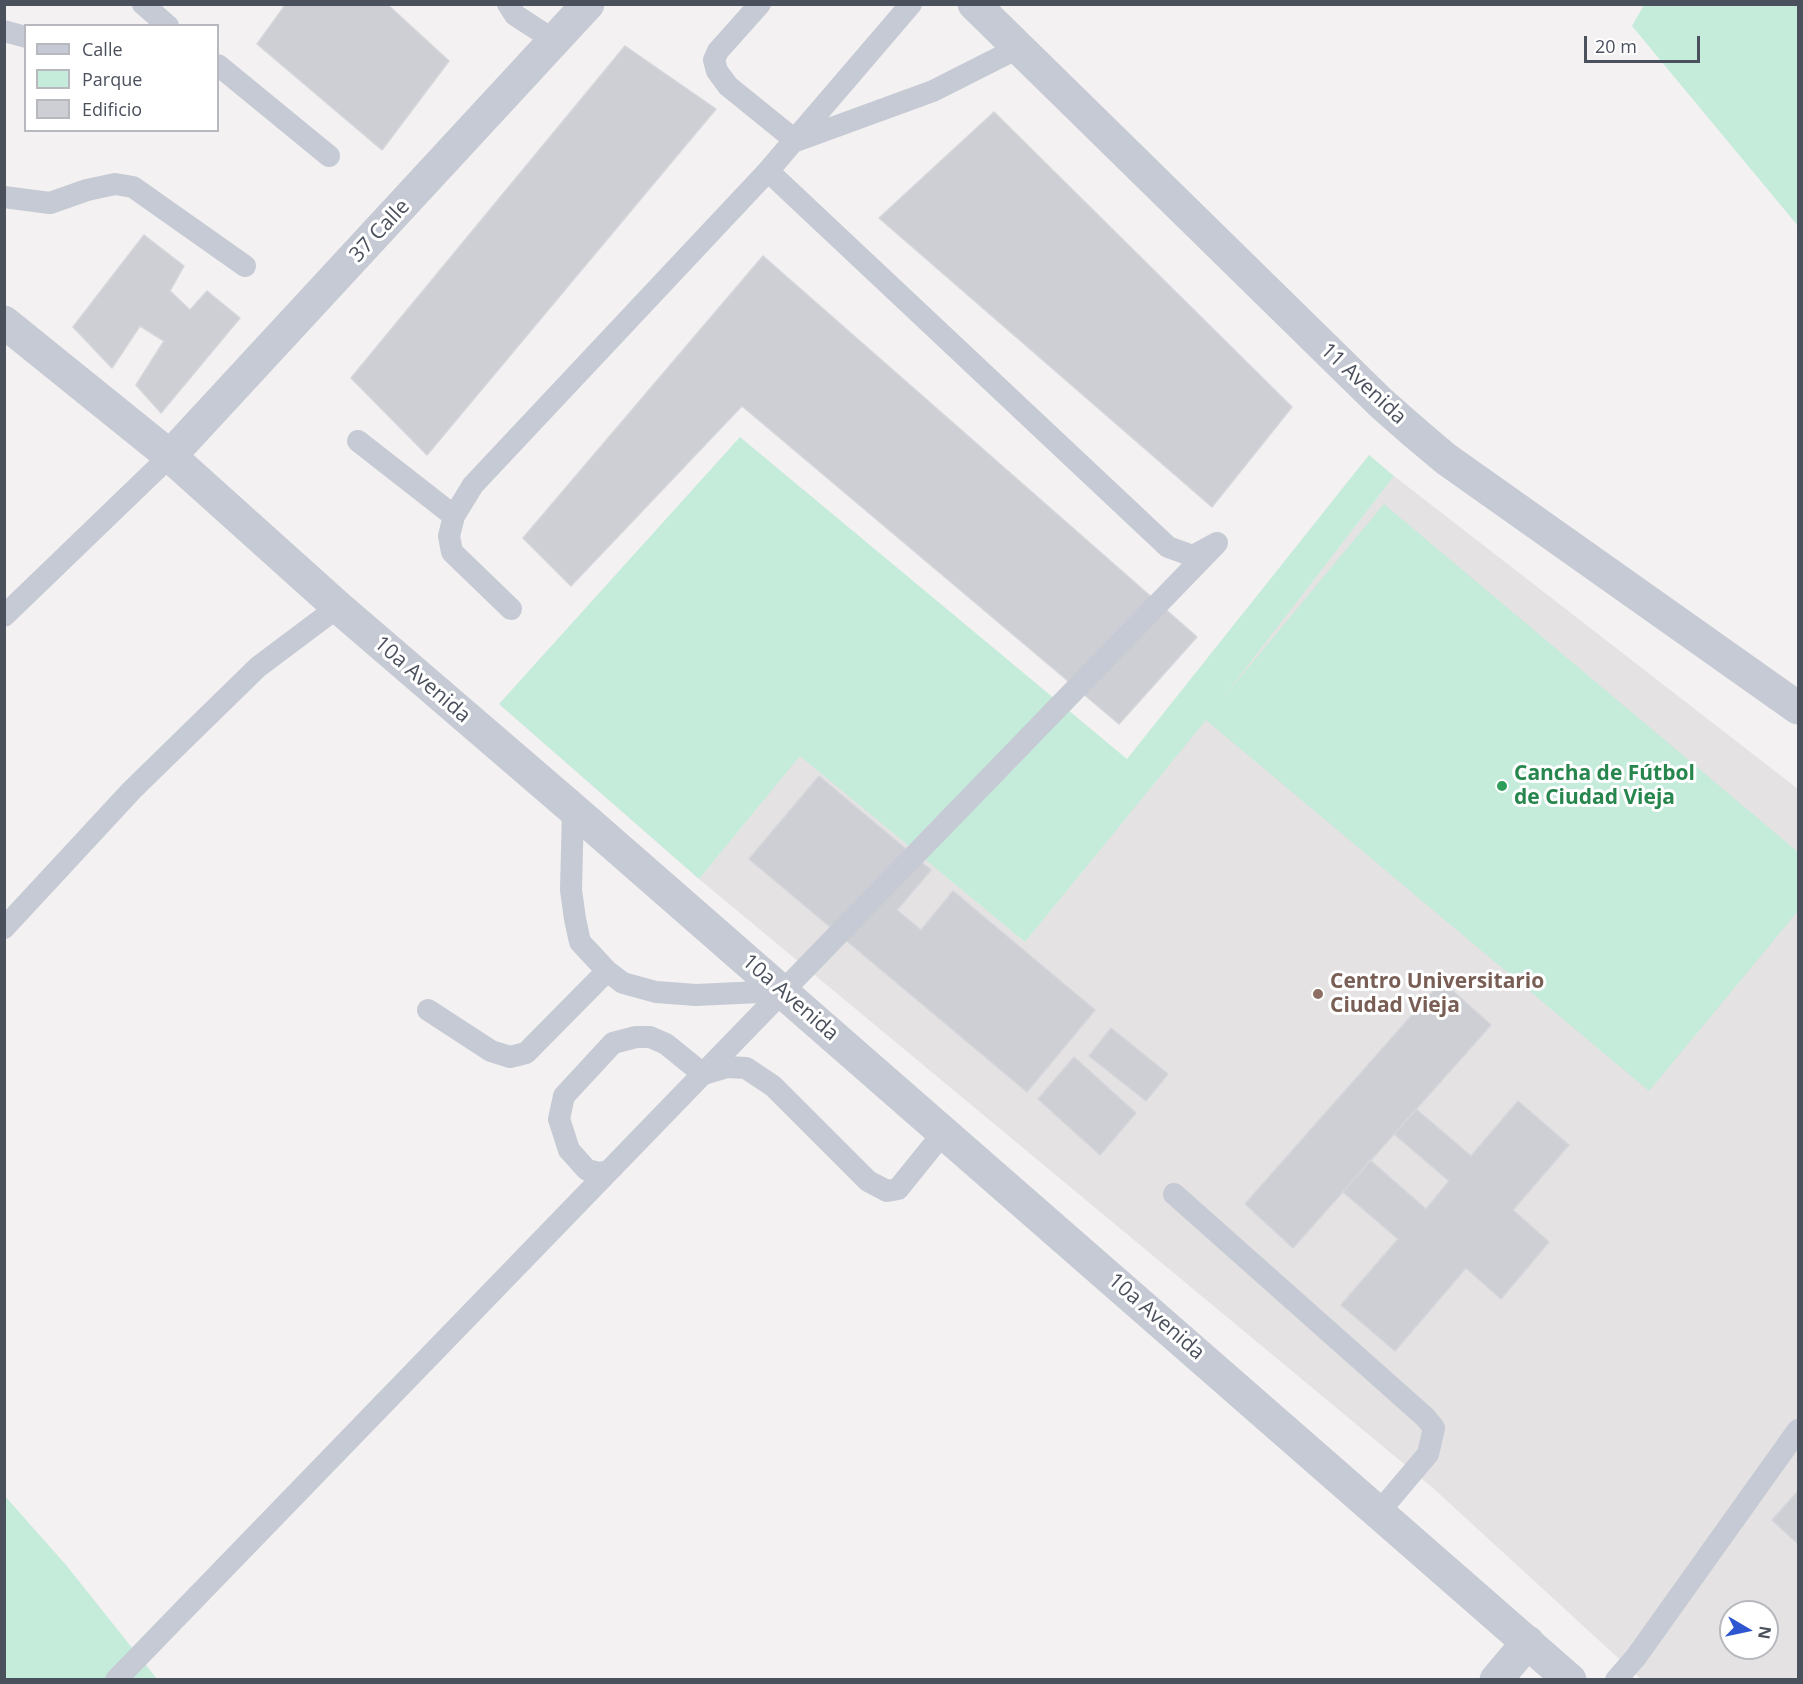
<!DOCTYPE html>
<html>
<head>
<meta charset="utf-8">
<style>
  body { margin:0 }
  #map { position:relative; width:1803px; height:1684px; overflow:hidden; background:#f3f1f1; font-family:"Open Sans",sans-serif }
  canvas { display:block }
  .frame { position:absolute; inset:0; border:6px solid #4a505c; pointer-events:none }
  .legend { position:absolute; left:24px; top:24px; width:195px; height:108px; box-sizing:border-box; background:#fff; border:2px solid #b7b9be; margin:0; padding:8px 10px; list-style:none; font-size:18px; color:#4a505c }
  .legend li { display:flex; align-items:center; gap:12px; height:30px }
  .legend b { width:30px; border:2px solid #b7b9be }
  .north { position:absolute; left:1719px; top:1600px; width:60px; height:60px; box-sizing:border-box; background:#fff; border:2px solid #b7b9be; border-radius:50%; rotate:99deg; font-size:16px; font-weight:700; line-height:24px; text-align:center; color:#4a505c }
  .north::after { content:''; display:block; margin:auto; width:21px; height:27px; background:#2d56d0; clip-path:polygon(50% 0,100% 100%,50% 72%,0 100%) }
  .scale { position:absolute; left:1584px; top:36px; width:116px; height:27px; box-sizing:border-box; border:3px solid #4a505c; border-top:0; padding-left:8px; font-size:18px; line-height:21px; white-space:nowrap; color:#4a505c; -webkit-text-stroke:4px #fff; paint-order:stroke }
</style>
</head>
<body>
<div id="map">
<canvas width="1803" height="1684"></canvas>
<div class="frame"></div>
<ul class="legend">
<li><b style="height:8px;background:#c6cad4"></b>Calle</li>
<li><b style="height:16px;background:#c5ebdb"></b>Parque</li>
<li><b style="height:16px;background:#cecfd4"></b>Edificio</li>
</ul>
<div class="north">N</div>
<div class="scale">20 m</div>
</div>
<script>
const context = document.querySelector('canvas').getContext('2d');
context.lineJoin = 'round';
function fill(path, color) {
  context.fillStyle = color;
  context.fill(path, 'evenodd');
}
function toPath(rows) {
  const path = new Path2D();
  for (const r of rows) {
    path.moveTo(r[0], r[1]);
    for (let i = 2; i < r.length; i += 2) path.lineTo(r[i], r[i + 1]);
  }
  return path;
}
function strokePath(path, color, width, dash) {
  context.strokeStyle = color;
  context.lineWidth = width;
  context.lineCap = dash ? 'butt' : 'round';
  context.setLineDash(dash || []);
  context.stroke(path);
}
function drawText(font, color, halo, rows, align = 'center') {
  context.font = font + ' "Open Sans",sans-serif';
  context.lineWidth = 6;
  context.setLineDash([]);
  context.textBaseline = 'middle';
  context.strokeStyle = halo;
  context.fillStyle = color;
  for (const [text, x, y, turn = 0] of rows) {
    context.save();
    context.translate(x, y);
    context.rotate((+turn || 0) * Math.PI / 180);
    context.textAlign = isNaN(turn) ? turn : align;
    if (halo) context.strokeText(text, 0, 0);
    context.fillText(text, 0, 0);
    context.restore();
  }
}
fill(toPath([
  [1394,476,1798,789,1798,1679,1641,1679,1433,1488,699,879,800,755,1025,942,1206,719],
  [1731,1612,1767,1612,1767,1648,1731,1648]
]), '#e4e2e2');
fill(toPath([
  [1644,5,1798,5,1798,226,1632,26],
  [740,437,1127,759,1369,455,1394,476,1222,699,1384,504,1798,852,1798,911,1649,1091,1206,720,1025,942,800,756,699,879,499,704],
  [4,1495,66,1565,157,1679,5,1679]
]), '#c5ebdb');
const building = toPath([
  [286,4,387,4,449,61,382,150,257,44,286,4],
  [625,46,716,109,427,455,351,378,625,46],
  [994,112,1292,407,1212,507,879,218,994,112],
  [144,235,184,266,170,291,190,310,207,291,240,318,161,413,136,385,164,341,140,326,112,368,73,327,144,235],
  [763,256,1197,637,1119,724,742,406,571,586,523,538,763,256],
  [819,776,931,870,897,910,921,930,953,891,1095,1010,1027,1092,749,859,819,776],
  [1442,981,1491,1025,1293,1248,1245,1204,1442,981],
  [1111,1028,1168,1074,1146,1101,1089,1056,1111,1028],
  [1074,1057,1136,1113,1100,1155,1038,1099,1074,1057],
  [1518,1101,1569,1145,1513,1210,1549,1242,1501,1299,1466,1268,1395,1351,1341,1305,1398,1239,1343,1192,1370,1160,1426,1209,1449,1181,1394,1134,1416,1109,1471,1156,1518,1101],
  [1798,1491,1798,1544,1772,1520,1798,1491]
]);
fill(building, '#cecfd4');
strokePath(building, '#d5d6db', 1.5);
strokePath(toPath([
  [143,4,168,26],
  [508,4,515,15,555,41],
  [760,4,718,51,714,60,717,71,728,86,796,141,933,91,1018,48],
  [4,31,26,37],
  [218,65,329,156],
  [4,197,50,203,87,190,115,184,133,187,245,266],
  [358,441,454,516],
  [511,609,452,552,449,536,454,516,473,485,768,171,911,4],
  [4,616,170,456],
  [573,809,571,890,575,919,580,942,607,971,623,983,656,992,696,995,782,991],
  [4,928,132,790,258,667,338,607],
  [428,1010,491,1051,510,1057,526,1053,607,971],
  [704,1074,727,1067,746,1068,773,1086,868,1181,887,1191,898,1189,944,1132],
  [614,1166,609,1171,599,1173,587,1170,569,1150,559,1119,564,1096,613,1043,636,1037,650,1037,666,1044,703,1074],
  [1174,1194,1425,1417,1434,1428,1428,1454,1379,1512],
  [116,1680,1217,543,1193,556,1168,547,768,171],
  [1616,1680,1636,1657,1798,1430]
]), '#c6cad4', 22);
strokePath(toPath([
  [974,4,1381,403,1414,432,1446,459,1798,708],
  [4,322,170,456,338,607,573,809,1570,1680],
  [170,456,588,4],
  [1496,1680,1528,1642]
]), '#c6cad4', 33);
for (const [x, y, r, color] of [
  [1502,786,6,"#2e9e5b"],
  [1318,994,6,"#8d6e63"]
]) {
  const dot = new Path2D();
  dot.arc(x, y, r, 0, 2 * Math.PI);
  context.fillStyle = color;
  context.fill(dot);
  strokePath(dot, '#fff', 2);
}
drawText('21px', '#4a505c', '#fff', [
  ["37 Calle",380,231,-47],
  ["11 Avenida",1363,384,43],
  ["10a Avenida",422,680,41],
  ["10a Avenida",790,998,41],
  ["10a Avenida",1156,1317,41]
]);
drawText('bold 21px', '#27864d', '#fff', [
  ["Cancha de Fútbol",1514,774],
  ["de Ciudad Vieja",1514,798]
], 'left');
drawText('bold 21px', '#785e54', '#fff', [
  ["Centro Universitario",1330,982],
  ["Ciudad Vieja",1330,1006]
], 'left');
</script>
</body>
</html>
